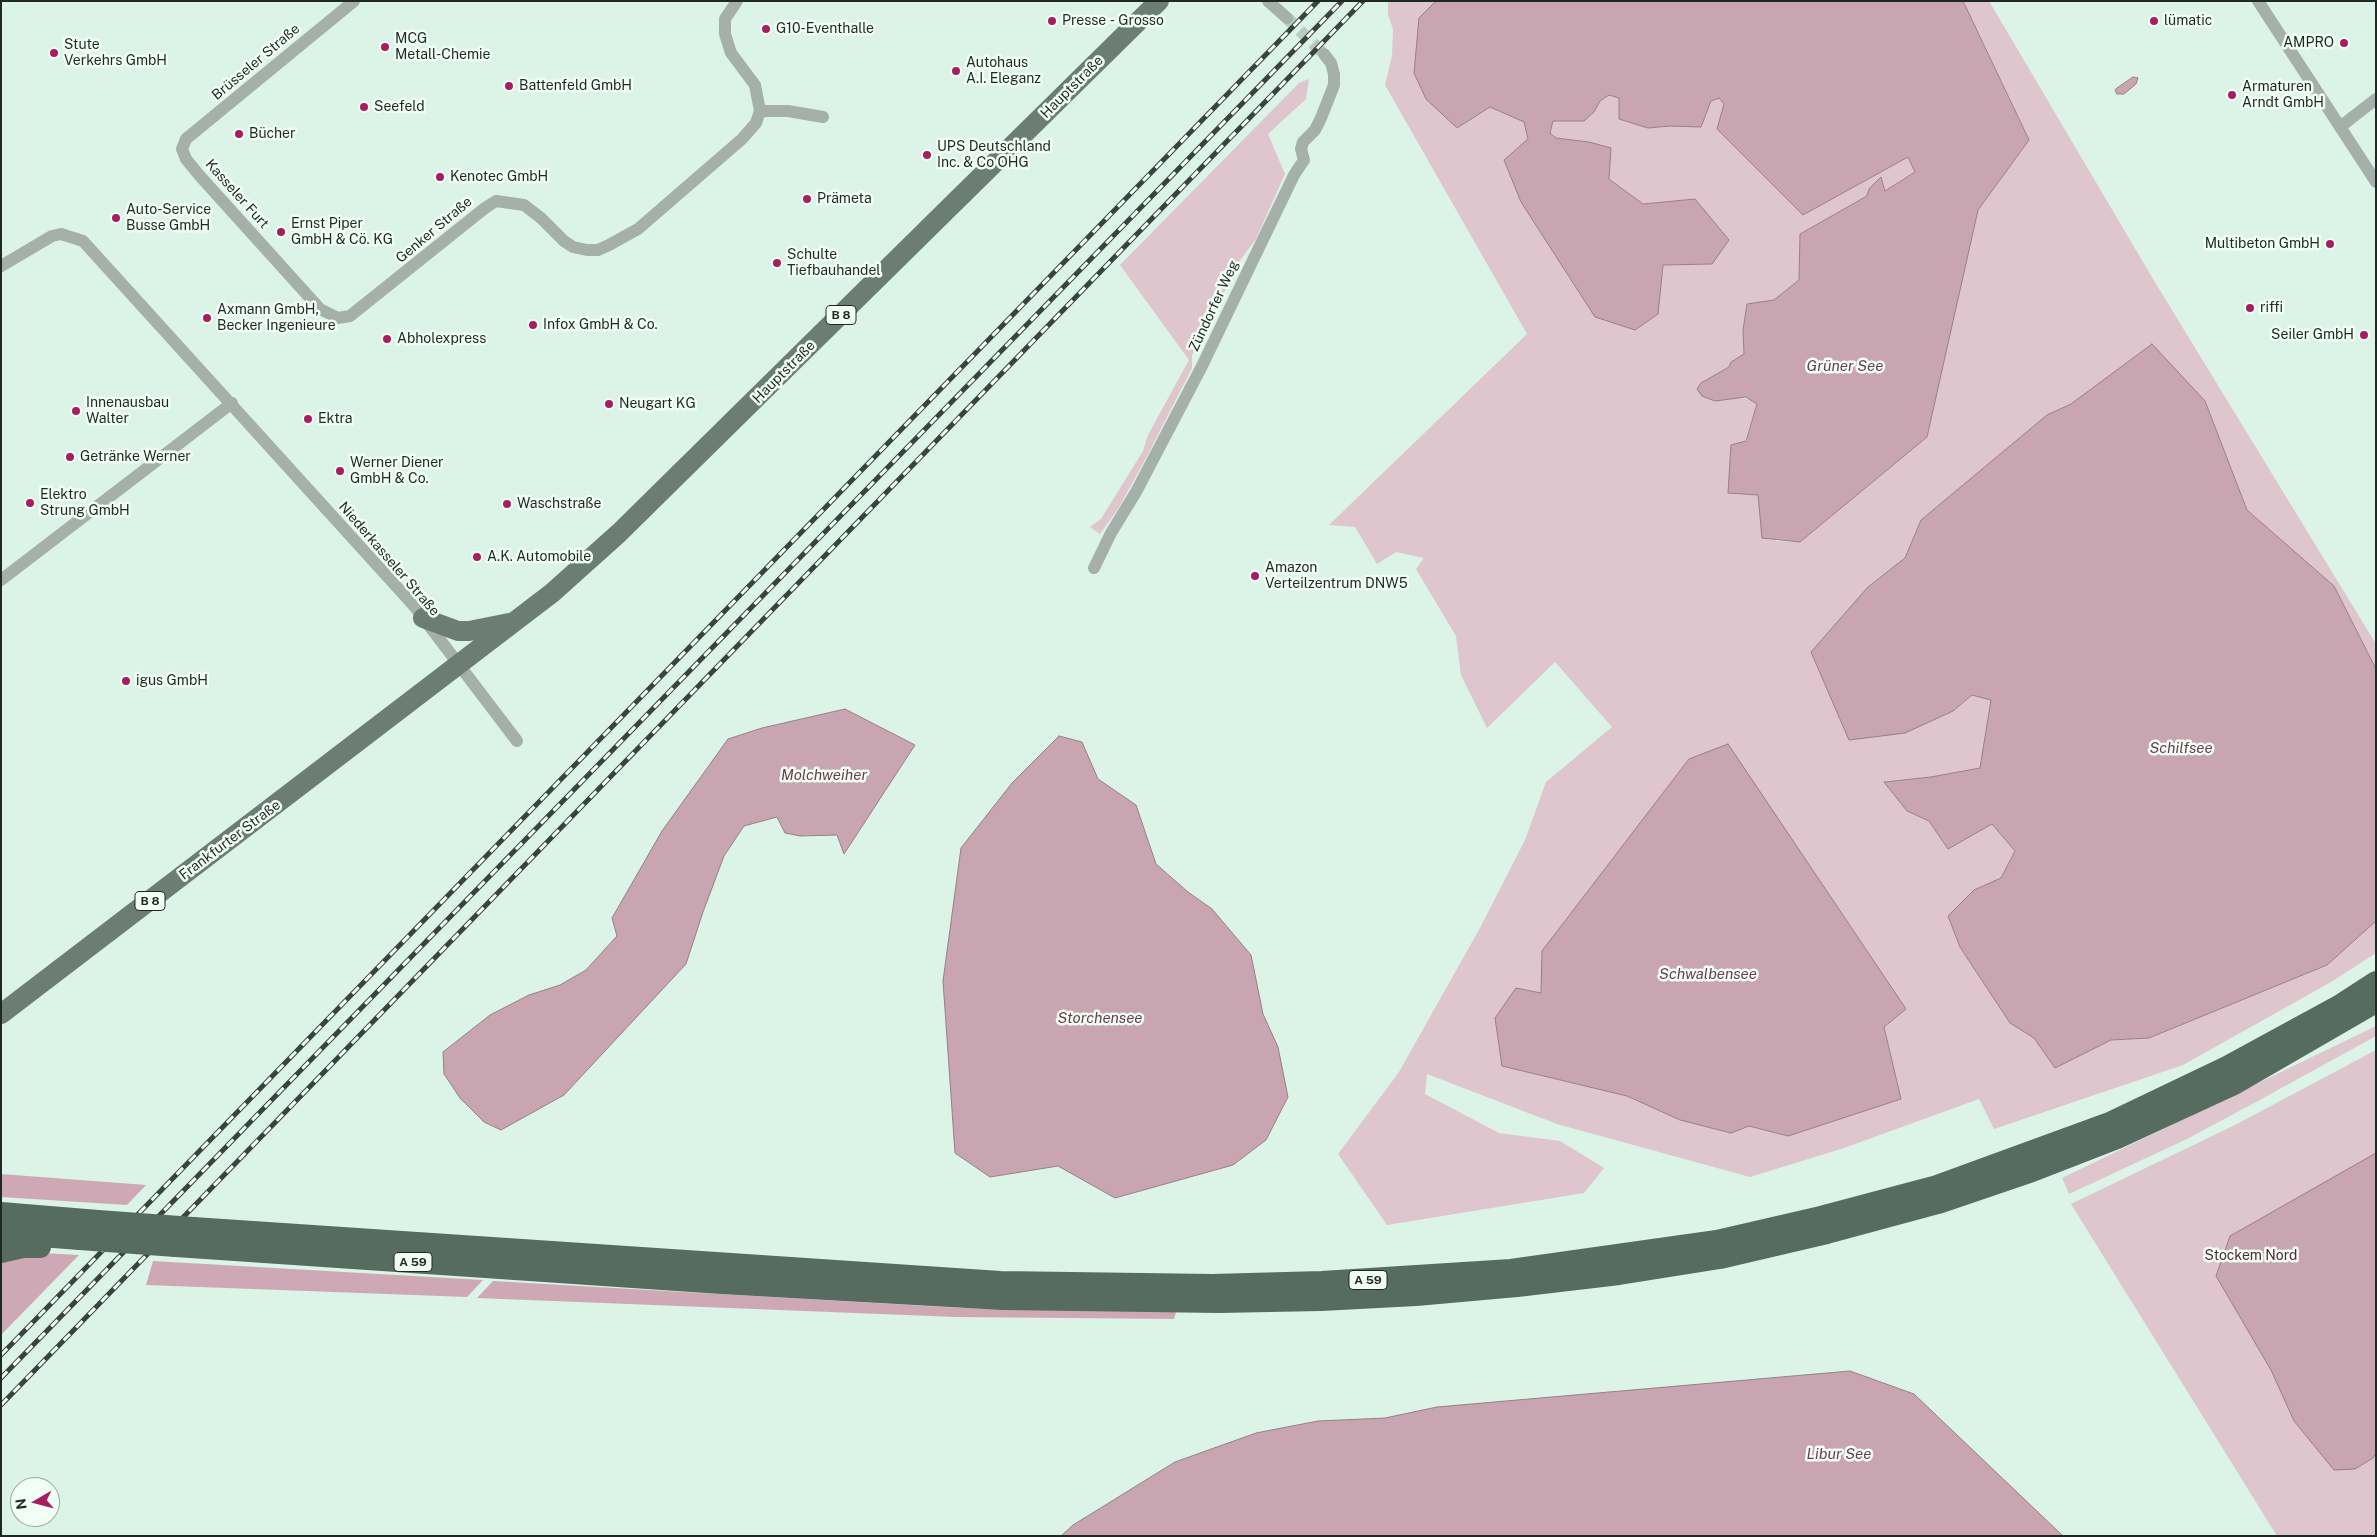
<!DOCTYPE html>
<html>
<head>
<meta charset="utf-8">
<style>
  body { margin:0 }
  #map { position:relative; width:2377px; height:1537px; overflow:hidden; background:#dcf3e7; font-family:"Public Sans",sans-serif }
  canvas { display:block }
  .frame { position:absolute; inset:0; border:2px solid #1f2824; pointer-events:none }
  .north { position:absolute; left:10px; top:1477px; width:50px; height:50px; box-sizing:border-box; background:#f0fef6; border:1px solid #9ca8a2; border-radius:50%; rotate:262deg; font-size:14px; font-weight:700; line-height:20px; text-align:center; color:#1f2824 }
  .north::after { content:''; display:block; margin:auto; width:18px; height:22px; background:#a81d62; clip-path:polygon(50% 0,100% 100%,50% 72%,0 100%) }
</style>
</head>
<body>
<div id="map">
<canvas width="2377" height="1537"></canvas>
<div class="frame"></div>
<div class="north">N</div>
</div>
<script>
const context = document.querySelector('canvas').getContext('2d');
context.lineJoin = 'round';
function fill(path, color) {
  context.fillStyle = color;
  context.fill(path, 'evenodd');
}
function toPath(rows) {
  const path = new Path2D();
  for (const r of rows) {
    path.moveTo(r[0], r[1]);
    for (let i = 2; i < r.length; i += 2) path.lineTo(r[i], r[i + 1]);
  }
  return path;
}
function strokePath(path, color, width, dash) {
  context.strokeStyle = color;
  context.lineWidth = width;
  context.lineCap = dash ? 'butt' : 'round';
  context.setLineDash(dash || []);
  context.stroke(path);
}
function drawText(font, color, halo, rows, align = 'center') {
  context.font = font + ' "Public Sans",sans-serif';
  context.lineWidth = 5;
  context.setLineDash([]);
  context.textBaseline = 'middle';
  context.strokeStyle = halo;
  context.fillStyle = color;
  for (const [text, x, y, turn = 0] of rows) {
    context.save();
    context.translate(x, y);
    context.rotate((+turn || 0) * Math.PI / 180);
    context.textAlign = isNaN(turn) ? turn : align;
    if (halo) context.strokeText(text, 0, 0);
    context.fillText(text, 0, 0);
    context.restore();
  }
}
fill(toPath([
  [1388,1,1436,1,1419,18,1490,107,1524,122,1528,139,1595,317,1635,330,1658,314,1663,265,1712,264,1695,199,1643,204,1609,179,1589,142,1556,138,1550,133,1553,121,1584,121,1594,112,1600,101,1609,94,1619,98,1619,119,1648,128,1669,126,1719,97,1803,215,1908,157,1916,171,1885,191,1881,178,1869,189,1867,196,1800,234,1799,280,1774,300,1747,304,1743,330,1744,354,1731,362,1729,367,1701,383,1735,398,1753,399,1757,404,1745,441,1759,495,1776,541,1800,542,1927,437,1978,210,2029,140,1963,1,1989,1,2153,279,2376,644,2376,669,2334,586,2247,510,2205,401,2071,404,2047,415,1921,520,1905,558,1868,587,1953,711,1973,695,1992,700,1980,768,1931,777,1885,781,1907,811,1929,821,1948,849,1992,824,2015,851,2001,878,1974,890,2010,1023,2034,1038,2055,1067,2111,1040,2149,1038,2327,965,2376,921,2376,953,2331,982,2183,1065,1994,1129,1979,1099,1844,1148,1750,1177,1557,1124,1427,1074,1425,1094,1499,1133,1560,1141,1604,1168,1584,1193,1387,1225,1338,1154,1399,1072,1480,928,1525,840,1546,782,1612,727,1555,662,1487,728,1461,675,1456,636,1416,569,1424,558,1396,552,1377,564,1355,527,1329,525,1527,334,1385,85,1392,56,1393,29,1388,15],
  [1689,759,1906,1009,1884,1027,1901,1098,1788,1136,1749,1126,1731,1133,1680,1120,1627,1096,1502,1066,1516,988,1541,993,1543,951],
  [1309,79,1306,99,1268,134,1285,174,1256,239,1241,259,1192,355,1192,368,1146,458,1118,509,1100,534,1090,527,1101,519,1143,451,1148,435,1189,360,1120,265,1299,83],
  [2376,1026,2376,1036,2256,1102,2187,1139,2069,1194,2062,1178],
  [2376,1050,2376,1536,2277,1536,2071,1204,2235,1125]
]), '#dfc5cd');
fill(toPath([
  [1,1174,146,1185,127,1205,1,1197],
  [42,1253,79,1255,1,1335,1,1259],
  [153,1261,483,1280,467,1297,146,1285],
  [493,1281,962,1308,1176,1312,1174,1319,956,1317,477,1298]
]), '#cea9b5');
const water = toPath([
  [1436,1,1963,1,2029,140,1978,210,1927,437,1800,542,1762,538,1758,495,1728,493,1731,445,1746,441,1757,404,1746,397,1715,401,1702,396,1697,389,1701,383,1729,367,1731,362,1744,354,1743,330,1747,304,1774,300,1799,280,1800,234,1867,196,1869,189,1881,177,1885,191,1915,172,1908,157,1803,215,1717,129,1724,104,1719,98,1711,101,1701,127,1670,126,1648,128,1619,119,1619,98,1609,95,1600,101,1594,112,1584,121,1553,121,1550,133,1556,138,1589,142,1611,148,1609,179,1643,204,1695,199,1729,240,1712,264,1663,265,1658,314,1635,330,1595,317,1521,202,1504,160,1528,139,1524,122,1490,107,1457,128,1426,99,1414,73,1419,18,1436,1],
  [2133,77,2138,78,2136,84,2124,94,2117,94,2115,90,2117,88,2133,77],
  [2152,344,2205,401,2247,510,2334,586,2376,669,2376,921,2327,965,2149,1038,2111,1040,2055,1068,2034,1038,2010,1023,1960,947,1948,916,1974,890,2001,878,2015,851,1992,824,1948,849,1929,821,1907,811,1884,782,1931,777,1980,768,1991,700,1972,695,1953,711,1905,733,1849,740,1811,652,1868,587,1905,558,1921,520,2047,415,2071,404,2152,344],
  [845,709,915,745,844,854,837,835,800,836,785,833,777,817,744,826,724,856,703,912,686,964,564,1095,501,1130,484,1122,460,1098,444,1074,443,1052,490,1015,529,995,560,985,586,970,617,936,612,918,662,831,728,739,762,728,845,709],
  [1059,736,1082,742,1098,779,1136,805,1156,864,1188,892,1212,909,1251,955,1263,1014,1278,1047,1288,1097,1266,1140,1233,1165,1115,1198,1058,1166,990,1177,955,1153,943,981,961,848,1012,783,1059,736],
  [1728,744,1906,1009,1884,1027,1901,1099,1788,1136,1749,1126,1731,1133,1680,1120,1627,1096,1502,1066,1495,1018,1516,988,1541,993,1542,951,1689,759,1728,744],
  [2376,1153,2376,1453,2373,1458,2355,1469,2334,1470,2294,1421,2271,1370,2216,1276,2230,1236,2376,1153],
  [1850,1371,1914,1394,2063,1536,1061,1536,1073,1525,1175,1462,1256,1433,1318,1421,1385,1418,1437,1407,1850,1371]
]);
fill(water, '#c9a5b1');
strokePath(water, '#968087', 1);
strokePath(toPath([
  [1287,18,1324,54]
]), '#b6cac0', 12, [12, 6]);
strokePath(toPath([
  [354,1,186,139,182,149,186,159,199,175,320,309,338,318,350,316,485,208,496,201,524,205,541,218,564,241,573,247,587,250,598,250,609,245,638,229,742,139,756,123,760,111,755,85,731,53,725,34,725,19,737,1],
  [1268,1,1287,18],
  [2258,1,2376,182],
  [760,111,788,111,823,117],
  [2340,127,2376,99],
  [1,266,52,236,61,234,83,241,415,607,517,741],
  [1094,568,1111,533,1136,492,1202,366,1294,175,1304,160,1301,149,1303,142,1315,130,1321,118,1334,85,1334,74,1331,63,1324,54],
  [1,580,232,403]
]), '#a6b0ab', 12);
strokePath(toPath([
  [423,618,458,631,469,631,509,623],
  [1,1014,552,593,619,533,1159,1]
]), '#6c7e74', 20);
strokePath(toPath([
  [1,1213,98,1221],
  [193,1228,1000,1282,1212,1285,1322,1282,1511,1270,1717,1241,1821,1217,1934,1187,2112,1122,2227,1067,2339,1006,2376,982],
  [1,1233,80,1239],
  [176,1246,721,1283,1003,1299,1219,1302,1321,1300,1416,1295,1517,1286,1619,1274,1720,1258,1827,1233,1938,1203,2032,1171,2117,1138,2234,1084,2376,1002],
  [1,1252,23,1247,40,1247]
]), '#576c61', 22);
const rail = toPath([
  [1,1355,1318,1],
  [1,1378,1342,1],
  [1,1405,1363,1]
]);
strokePath(rail, '#39443e', 5);
strokePath(rail, '#f0fef6', 3, [9]);
strokePath(toPath([
  [98,1221,193,1228],
  [80,1239,176,1246]
]), '#576c61', 22);
for (const [x, y, r, color] of [
  [1052,21,5,"#a81d62"],
  [2154,21,5,"#a81d62"],
  [766,29,5,"#a81d62"],
  [2344,43,5,"#a81d62"],
  [385,47,5,"#a81d62"],
  [54,53,5,"#a81d62"],
  [956,71,5,"#a81d62"],
  [509,86,5,"#a81d62"],
  [2232,95,5,"#a81d62"],
  [364,107,5,"#a81d62"],
  [239,134,5,"#a81d62"],
  [927,155,5,"#a81d62"],
  [440,177,5,"#a81d62"],
  [807,199,5,"#a81d62"],
  [116,218,5,"#a81d62"],
  [281,232,5,"#a81d62"],
  [2330,244,5,"#a81d62"],
  [777,263,5,"#a81d62"],
  [2250,308,5,"#a81d62"],
  [207,318,5,"#a81d62"],
  [533,325,5,"#a81d62"],
  [2364,335,5,"#a81d62"],
  [387,339,5,"#a81d62"],
  [609,404,5,"#a81d62"],
  [76,411,5,"#a81d62"],
  [308,419,5,"#a81d62"],
  [70,457,5,"#a81d62"],
  [340,471,5,"#a81d62"],
  [30,503,5,"#a81d62"],
  [507,504,5,"#a81d62"],
  [477,557,5,"#a81d62"],
  [1255,576,5,"#a81d62"],
  [126,681,5,"#a81d62"]
]) {
  const dot = new Path2D();
  dot.arc(x, y, r, 0, 2 * Math.PI);
  context.fillStyle = color;
  context.fill(dot);
  strokePath(dot, '#f0fef6', 2);
}
for (const [x, y, w] of [
  [841,315,30],
  [150,901,30],
  [413,1262,38],
  [1368,1280,38]
]) {
  const box = new Path2D();
  box.roundRect(x - w / 2, y - 9.5, w, 19, 4);
  context.fillStyle = '#f0fef6';
  context.fill(box);
  strokePath(box, '#1f2824', 1);
}
drawText('bold 12px', '#1f2824', null, [
  ["B 8",841,315],
  ["B 8",150,901],
  ["A 59",413,1262],
  ["A 59",1368,1280]
]);
drawText('14px', '#1f2824', '#f0fef6', [
  ["Presse - Grosso",1062,21],
  ["lümatic",2164,21],
  ["G10-Eventhalle",776,29],
  ["MCG",395,39],
  ["Metall-Chemie",395,55],
  ["AMPRO",2334,43,"right"],
  ["Stute",64,45],
  ["Verkehrs GmbH",64,61],
  ["Autohaus",966,63],
  ["A.I. Eleganz",966,79],
  ["Battenfeld GmbH",519,86],
  ["Armaturen",2242,87],
  ["Arndt GmbH",2242,103],
  ["Seefeld",374,107],
  ["Bücher",249,134],
  ["UPS Deutschland",937,147],
  ["Inc. & Co OHG",937,163],
  ["Kenotec GmbH",450,177],
  ["Prämeta",817,199],
  ["Auto-Service",126,210],
  ["Busse GmbH",126,226],
  ["Ernst Piper",291,224],
  ["GmbH & Cö. KG",291,240],
  ["Multibeton GmbH",2320,244,"right"],
  ["Schulte",787,255],
  ["Tiefbauhandel",787,271],
  ["riffi",2260,308],
  ["Axmann GmbH,",217,310],
  ["Becker Ingenieure",217,326],
  ["Infox GmbH & Co.",543,325],
  ["Seiler GmbH",2354,335,"right"],
  ["Abholexpress",397,339],
  ["Innenausbau",86,403],
  ["Walter",86,419],
  ["Neugart KG",619,404],
  ["Ektra",318,419],
  ["Getränke Werner",80,457],
  ["Werner Diener",350,463],
  ["GmbH & Co.",350,479],
  ["Elektro",40,495],
  ["Strung GmbH",40,511],
  ["Waschstraße",517,504],
  ["A.K. Automobile",487,557],
  ["Amazon",1265,568],
  ["Verteilzentrum DNW5",1265,584],
  ["igus GmbH",136,681]
], 'left');
drawText('14px', '#1f2824', '#f0fef6', [
  ["Brüsseler Straße",256,62,-40],
  ["Hauptstraße",1072,87,-45],
  ["Kasseler Furt",237,194,48],
  ["Genker Straße",434,230,-40],
  ["Zündorfer Weg",1214,306,-65],
  ["Hauptstraße",784,372,-45],
  ["Niederkasseler Straße",389,559,49],
  ["Frankfurter Straße",230,840,-37]
]);
drawText('14px', '#562639', '#f0fef6', [
  ["Stockem Nord",2251,1256]
]);
drawText('italic 15px', '#6e3b4f', '#f0fef6', [
  ["Grüner See",1845,366],
  ["Schilfsee",2181,748],
  ["Molchweiher",824,775],
  ["Schwalbensee",1708,974],
  ["Storchensee",1100,1018],
  ["Libur See",1839,1454]
]);
</script>
</body>
</html>
